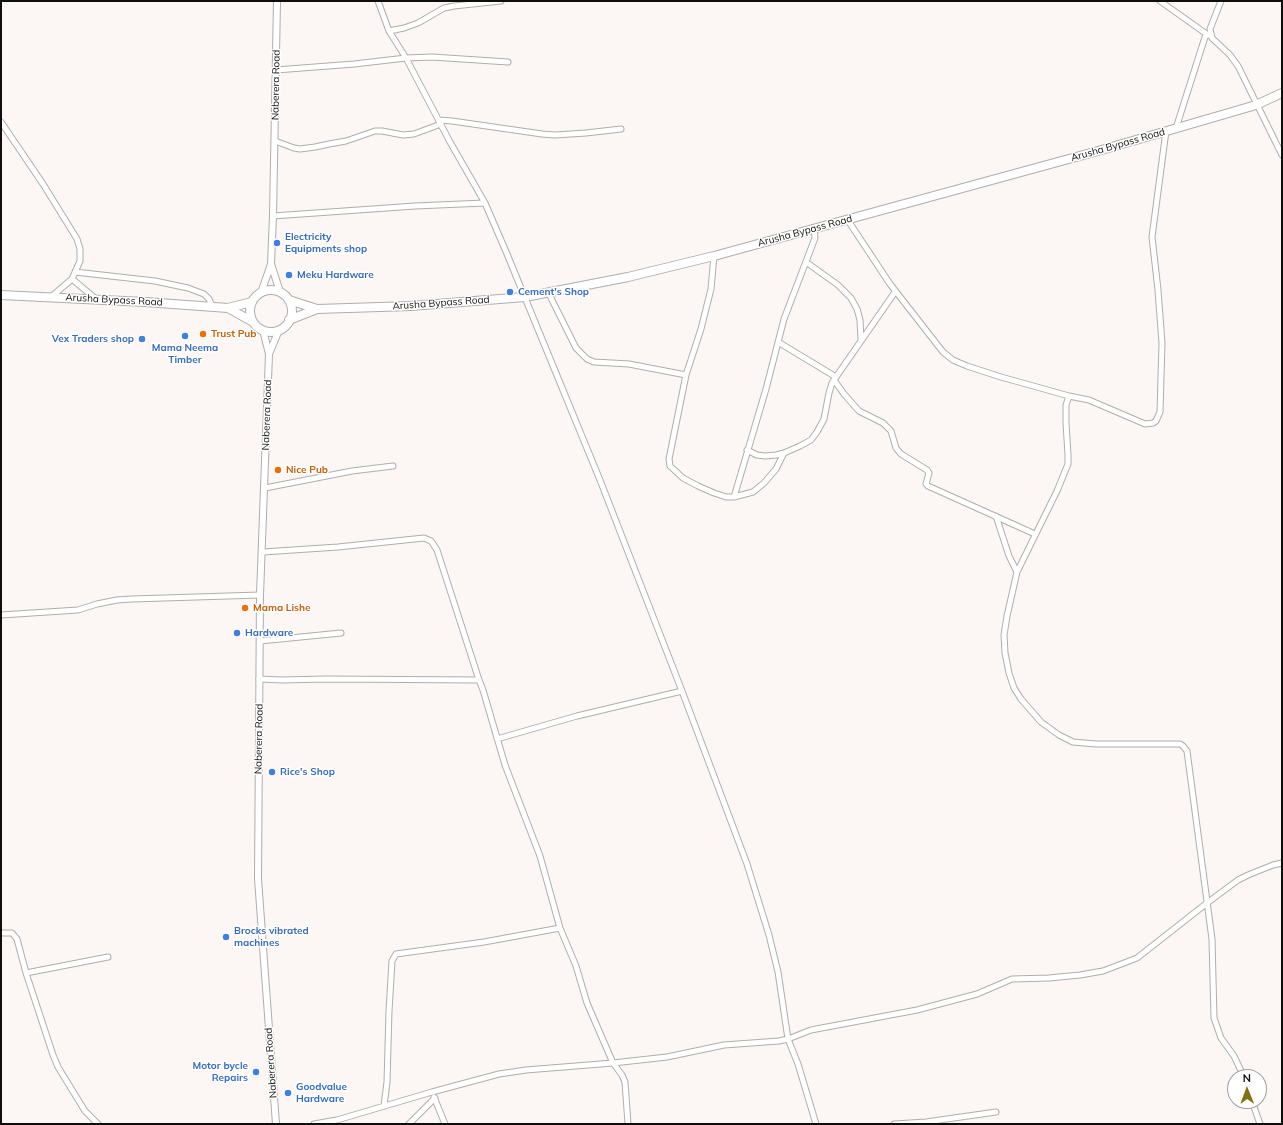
<!DOCTYPE html>
<html>
<head>
<meta charset="utf-8">
<style>
  body { margin:0 }
  #map { position:relative; width:1283px; height:1125px; overflow:hidden; background:#fcf7f5; font-family:Mulish,sans-serif }
  canvas { display:block }
  .frame { position:absolute; inset:0; border:2px solid #0f0e0d; pointer-events:none }
  .north { position:absolute; left:1227px; top:1069px; width:40px; height:40px; box-sizing:border-box; background:#fff; border:1px solid #9f9f9e; border-radius:50%; rotate:359deg; font-size:11px; font-weight:700; line-height:16px; text-align:center; color:#0f0e0d }
  .north::after { content:''; display:block; margin:auto; width:14px; height:18px; background:#837010; clip-path:polygon(50% 0,100% 100%,50% 72%,0 100%) }
</style>
</head>
<body>
<div id="map">
<canvas width="1283" height="1125"></canvas>
<div class="frame"></div>
<div class="north">N</div>
</div>
<script>
const context = document.querySelector('canvas').getContext('2d');
context.lineJoin = 'round';
function toPath(rows) {
  const path = new Path2D();
  for (const r of rows) {
    if (r.length === 3) {
      path.moveTo(r[0] + r[2], r[1]);
      path.arc(r[0], r[1], r[2], 0, 2 * Math.PI);
      continue;
    }
    path.moveTo(r[0], r[1]);
    for (let i = 2; i < r.length; i += 2) path.lineTo(r[i], r[i + 1]);
  }
  return path;
}
function strokePath(path, color, width, dash) {
  context.strokeStyle = color;
  context.lineWidth = width;
  context.lineCap = dash ? 'butt' : 'round';
  context.setLineDash(dash || []);
  context.stroke(path);
}
function drawText(font, color, halo, rows, align = 'center') {
  context.font = font + ' Mulish,sans-serif';
  context.lineWidth = 3;
  context.setLineDash([]);
  context.textBaseline = 'middle';
  context.strokeStyle = halo;
  context.fillStyle = color;
  for (const [text, x, y, turn = 0] of rows) {
    context.save();
    context.translate(x, y);
    context.rotate((+turn || 0) * Math.PI / 180);
    context.textAlign = isNaN(turn) ? turn : align;
    if (halo) context.strokeText(text, 0, 0);
    context.fillText(text, 0, 0);
    context.restore();
  }
}
const minor = toPath([
  [378,1,389,31,406,58,450,142,485,203,507,254,600,480,682,691,747,864,769,935,778,972,788,1039,798,1064,816,1124],
  [1160,1,1208,35],
  [1221,1,1210,29,1212,38,1230,55,1238,66,1282,155],
  [389,31,404,28,418,23,444,8,454,6,501,1],
  [276,70,354,64,406,58,432,57,508,62],
  [439,120,452,121,542,134,555,135,586,133,621,129],
  [1,122,43,184,77,239,80,249,80,261,72,279,51,297],
  [1176,128,1206,34],
  [1166,131,1152,237,1158,290,1162,343,1160,412,1156,421,1153,423,1145,424,1089,400,1069,396,1066,405,1066,423,1068,455,1068,464,1057,491,1017,572,1007,616,1004,635,1005,653,1009,673,1014,688,1021,699,1041,722,1059,735,1073,742,1096,744,1180,744,1183,746,1187,751,1212,939,1214,1018,1221,1038,1234,1056,1244,1077],
  [275,141,294,148,300,149,315,147,329,144,346,141,375,131,382,131,403,135,414,134,441,124],
  [273,216,415,206,485,203],
  [847,219,890,284,943,352,953,360,967,366,1001,377,1069,396],
  [714,256,711,289,701,329,686,375,669,459,670,466,683,478,698,486,714,493,726,497,734,497,753,492,764,483,776,469,784,453],
  [806,262,838,285,851,298,857,309,860,320,861,340],
  [75,272,155,281,188,288,204,294,209,299,212,306],
  [72,279,96,299],
  [548,292,576,348,587,359,594,362,629,364,686,375],
  [778,342,836,377],
  [834,380,844,394,859,411,883,423,891,431,896,448,901,454,927,470,929,473,926,484,928,486,1035,534],
  [747,450,757,455,765,456,776,455,784,453,800,446,811,440,817,432,824,419,829,393,832,383,836,377,895,292],
  [265,488,352,471,393,466],
  [734,497,766,389,784,319,815,238,814,228],
  [996,516,1009,556,1017,572],
  [263,552,338,547,424,538,431,541,437,550,479,680,483,690,505,765,540,856,560,928,576,966,587,1003,613,1063,622,1075,625,1082,628,1124],
  [1,615,78,610,97,604,117,600,132,599,260,595],
  [260,641,341,633],
  [259,679,282,680,326,679,479,680],
  [497,739,577,716,682,691],
  [1,933,12,933,17,939,26,973,53,1055,58,1067,85,1111,98,1124],
  [26,973,108,957],
  [434,1097,445,1124],
  [1252,1101,1260,1124],
  [384,1106,387,1082,389,1011,392,961,396,954,484,942,560,928],
  [314,1124,337,1120,432,1092,499,1074,526,1070,613,1063,667,1057,724,1045,779,1041,788,1039,811,1030,917,1010,977,994,1012,979,1049,978,1080,975,1103,971,1137,958,1207,903,1238,880,1248,875,1273,865,1282,863],
  [409,1124,435,1098],
  [894,1124,926,1122,996,1112]
]);
const tertiary = toPath([
  [271,264,280,292],
  [261,293,271,264,273,216,277,1],
  [263,330,269,354,260,595,258,879,276,1124],
  [269,354,279,330]
]);
const primary = toPath([
  [271,311,21],
  [1,295,145,302,228,308,252,302],
  [289,300,317,309],
  [228,308,253,322],
  [289,320,317,309,411,306,525,297,628,277,714,256,1098,151,1256,105,1282,93]
]);
strokePath(minor, '#b1adaa', 7);
strokePath(tertiary, '#b1adaa', 8);
strokePath(primary, '#b1adaa', 10);
strokePath(minor, '#fff', 5);
strokePath(tertiary, '#fff', 6);
strokePath(primary, '#fff', 8);
for (const [x, y, r, color] of [
  [277,243,4,"#3f7fe0"],
  [289,275,4,"#3f7fe0"],
  [510,292,4,"#3f7fe0"],
  [203,334,4,"#e8710a"],
  [185,336,4,"#3f7fe0"],
  [142,339,4,"#3f7fe0"],
  [278,470,4,"#e8710a"],
  [245,608,4,"#e8710a"],
  [237,633,4,"#3f7fe0"],
  [272,772,4,"#3f7fe0"],
  [226,937,4,"#3f7fe0"],
  [256,1072,4,"#3f7fe0"],
  [288,1093,4,"#3f7fe0"]
]) {
  const dot = new Path2D();
  dot.arc(x, y, r, 0, 2 * Math.PI);
  context.fillStyle = color;
  context.fill(dot);
  strokePath(dot, '#fff', 1.5);
}
drawText('10px', '#0f0e0d', '#fff', [
  ["Naberera Road",276,85,-89],
  ["Arusha Bypass Road",1118,145,-16],
  ["Arusha Bypass Road",805,231,-15],
  ["Arusha Bypass Road",114,300,3],
  ["Arusha Bypass Road",441,303,-4],
  ["Naberera Road",267,415,-88],
  ["Naberera Road",259,739,-89],
  ["Naberera Road",271,1063,-94]
]);
drawText('bold 10px', '#366cbe', '#fff', [
  ["Electricity",285,237],
  ["Equipments shop",285,249],
  ["Meku Hardware",297,275],
  ["Cement's Shop",518,292],
  ["Vex Traders shop",134,339,"right"],
  ["Mama Neema",185,348,"center"],
  ["Timber",185,360,"center"],
  ["Hardware",245,633],
  ["Rice's Shop",280,772],
  ["Brocks vibrated",234,931],
  ["machines",234,943],
  ["Motor bycle",248,1066,"right"],
  ["Repairs",248,1078,"right"],
  ["Goodvalue",296,1087],
  ["Hardware",296,1099]
], 'left');
drawText('bold 10px', '#c56008', '#fff', [
  ["Trust Pub",211,334],
  ["Nice Pub",286,470],
  ["Mama Lishe",253,608]
], 'left');
</script>
</body>
</html>
